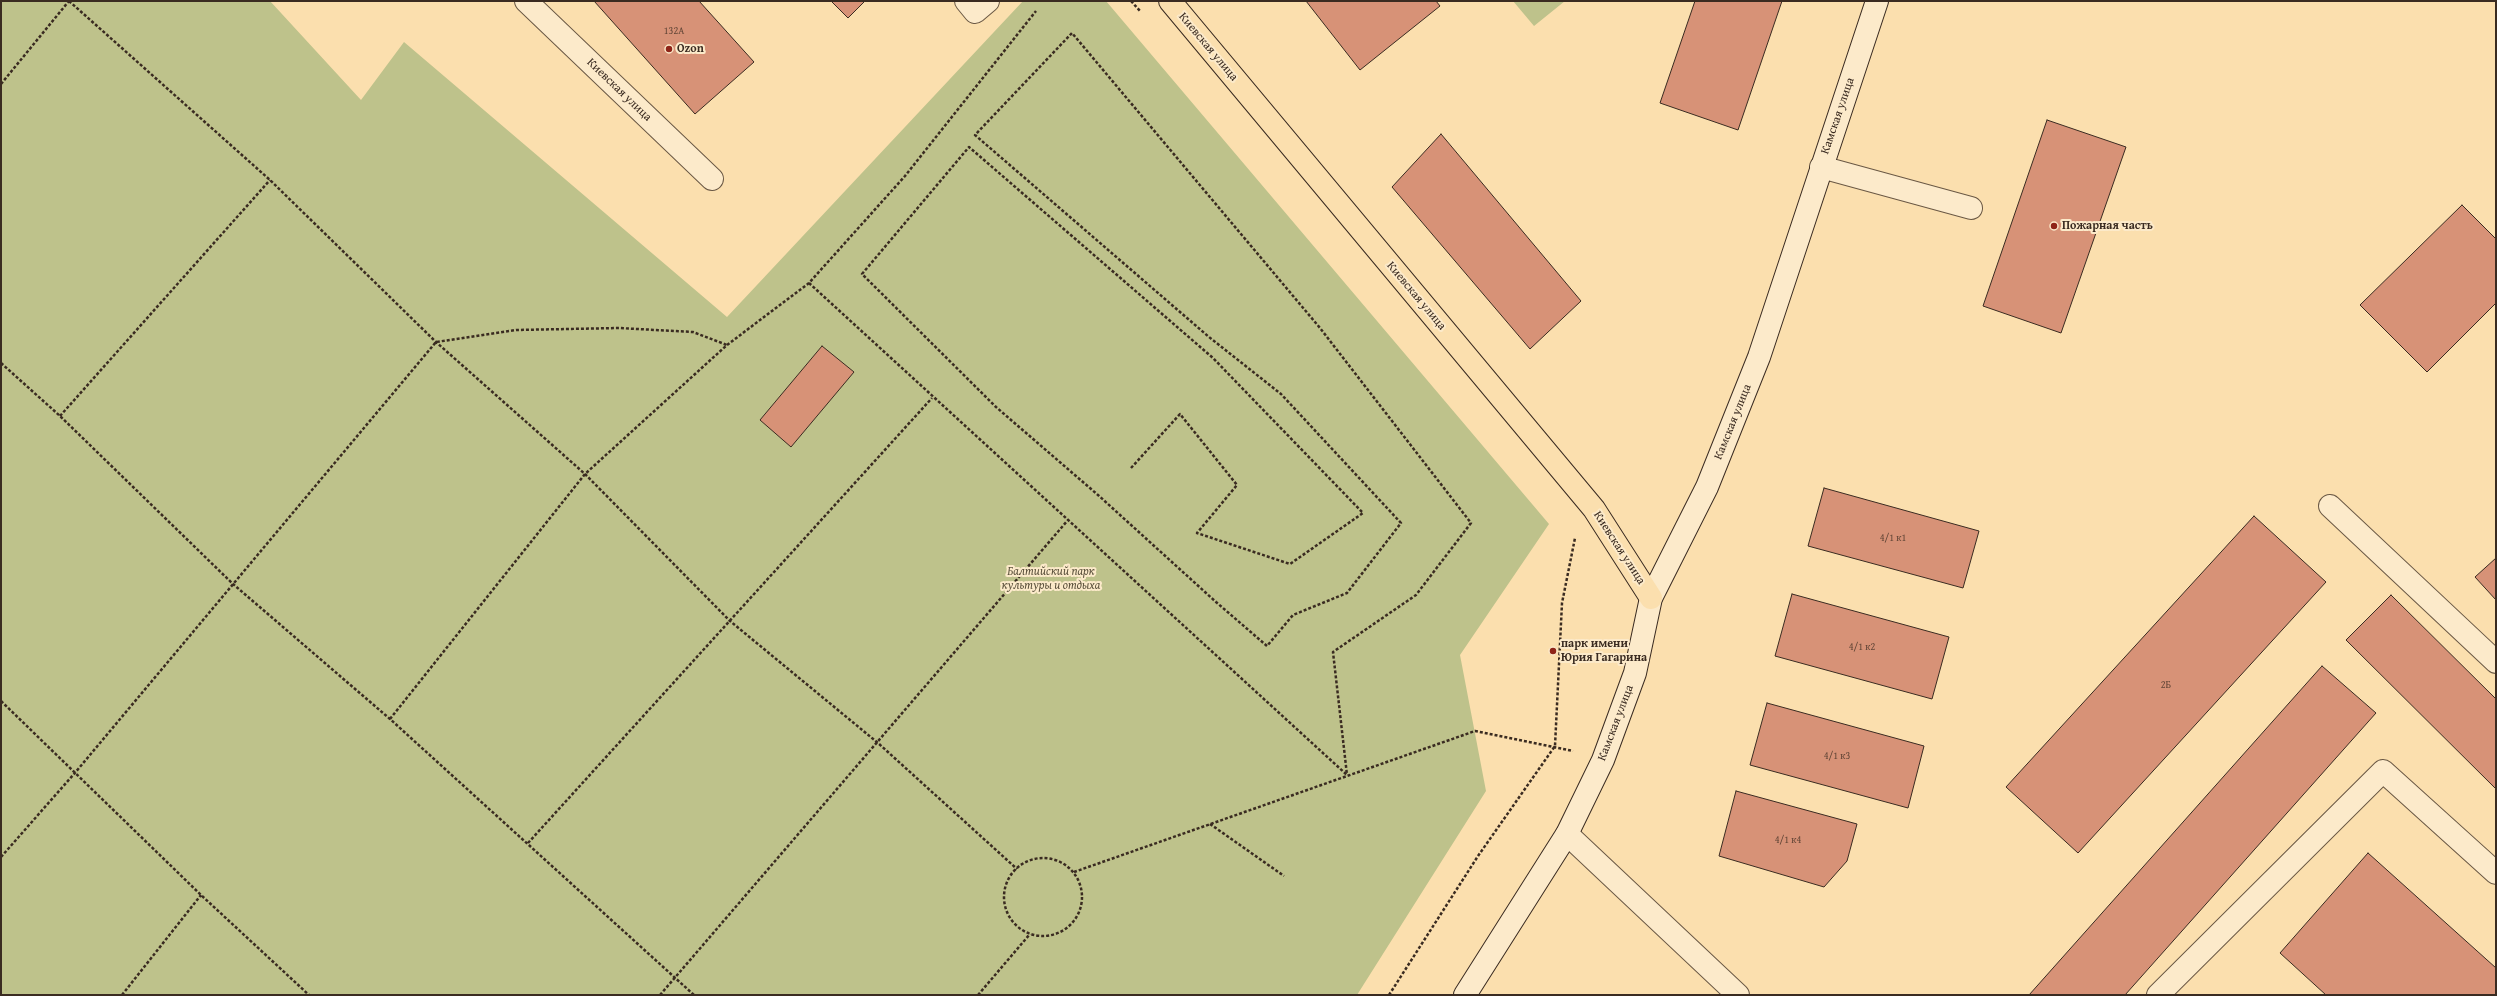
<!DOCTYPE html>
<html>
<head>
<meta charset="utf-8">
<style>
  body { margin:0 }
  #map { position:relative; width:2497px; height:996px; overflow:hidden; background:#fbdfae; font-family:"Gentium Book Plus",serif }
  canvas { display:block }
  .frame { position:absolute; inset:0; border:2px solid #3a2b21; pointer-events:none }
</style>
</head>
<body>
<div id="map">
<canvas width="2497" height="996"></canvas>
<div class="frame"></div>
</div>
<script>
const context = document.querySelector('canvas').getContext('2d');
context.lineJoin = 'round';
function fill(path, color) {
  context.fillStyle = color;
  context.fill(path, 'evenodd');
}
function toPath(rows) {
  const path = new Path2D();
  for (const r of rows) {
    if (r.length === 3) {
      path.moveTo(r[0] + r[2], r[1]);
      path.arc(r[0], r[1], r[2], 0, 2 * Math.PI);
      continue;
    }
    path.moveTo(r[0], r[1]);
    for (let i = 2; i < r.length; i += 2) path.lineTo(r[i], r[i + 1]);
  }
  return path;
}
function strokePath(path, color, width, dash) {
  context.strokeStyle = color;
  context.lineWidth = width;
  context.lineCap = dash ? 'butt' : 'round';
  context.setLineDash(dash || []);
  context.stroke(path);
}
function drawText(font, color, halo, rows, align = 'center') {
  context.font = font + ' "Gentium Book Plus",serif';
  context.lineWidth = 4;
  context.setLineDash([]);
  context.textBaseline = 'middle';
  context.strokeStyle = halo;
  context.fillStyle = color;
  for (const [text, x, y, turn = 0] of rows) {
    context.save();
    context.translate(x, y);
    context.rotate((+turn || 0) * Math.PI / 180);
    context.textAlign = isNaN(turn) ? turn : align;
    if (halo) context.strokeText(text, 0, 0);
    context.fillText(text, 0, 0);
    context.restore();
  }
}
fill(toPath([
  [1,1,270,1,361,100,404,42,727,317,1023,1,1106,1,1549,524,1460,655,1486,791,1357,995,1,995],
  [1513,1,1565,1,1534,26]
]), '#bec28b');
const building = toPath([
  [594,1,699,1,754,62,695,114,594,1],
  [831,1,865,1,848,18,831,1],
  [1306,1,1436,1,1440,6,1360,70,1306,1],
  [1695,1,1782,1,1738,130,1660,103,1695,1],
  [2047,120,2126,147,2061,333,1983,306,2047,120],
  [1441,134,1581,301,1530,349,1392,187,1441,134],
  [2462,205,2496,239,2496,303,2427,372,2360,305,2462,205],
  [822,346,854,372,791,447,760,420,822,346],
  [1824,488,1979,531,1963,588,1808,546,1824,488],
  [2254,516,2326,582,2078,853,2006,787,2254,516],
  [2496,558,2496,600,2475,577,2496,558],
  [1792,594,1949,637,1932,699,1775,656,1792,594],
  [2391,595,2496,699,2496,789,2346,640,2391,595],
  [2322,666,2376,713,2125,995,2029,995,2322,666],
  [1767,703,1924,746,1908,808,1750,765,1767,703],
  [1736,791,1857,824,1847,861,1824,887,1719,856,1736,791],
  [2368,853,2496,968,2496,995,2326,995,2280,953,2368,853]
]);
fill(building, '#d79277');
strokePath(building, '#3a2b21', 1);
const service = toPath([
  [966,1,975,12,988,1],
  [1821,167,1971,208],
  [2330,506,2496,662],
  [2158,995,2383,771,2496,873]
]);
const minor = toPath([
  [526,1,712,179]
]);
const tertiary = toPath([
  [1567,834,1738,995]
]);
const secondary = toPath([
  [1465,995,1567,834,1603,760,1635,673,1651,598,1707,487,1759,357,1877,1]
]);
const primary = toPath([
  [1170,1,1594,509,1651,598]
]);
strokePath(service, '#6a5844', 24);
strokePath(minor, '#6a5844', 24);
strokePath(tertiary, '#6a5844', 24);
strokePath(secondary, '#3a2b21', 24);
strokePath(primary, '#3a2b21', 24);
strokePath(toPath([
  [69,1,270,180,436,342,585,474,730,621,878,743,1017,869],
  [1131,1,1140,11],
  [1,84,69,1],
  [809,283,1347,775],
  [1,363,60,416,233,584,390,719,694,995],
  [60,416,270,180],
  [1131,468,1180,414,1237,485,1197,533,1290,564,1363,513,1213,358,969,147,862,274,996,407,1098,495,1216,602,1267,646,1293,615,1347,593,1401,523,1281,394,1209,337,975,135,1072,33,1320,328,1471,523,1416,595,1333,652,1347,775],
  [1,701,201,895,309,995],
  [390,719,585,474,727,345,809,283,905,176,1036,11],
  [1210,824,1284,876],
  [528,843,932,398],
  [1,857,74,774,436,342,516,330,619,328,693,332,727,345],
  [1043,897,39],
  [1074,872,1475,731,1573,751],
  [122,995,201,895],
  [660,995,1068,520],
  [978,995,1030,934],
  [1389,995,1478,856,1555,746,1562,603,1575,538]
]), '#3a2b21', 2.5, [3, 2]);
strokePath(service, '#fceaca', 22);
strokePath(minor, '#fceaca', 22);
strokePath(tertiary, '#fceaca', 22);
strokePath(secondary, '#fceaca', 22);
strokePath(primary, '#fbdfae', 22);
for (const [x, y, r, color] of [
  [669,49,4,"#8f2418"],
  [2054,226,4,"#8f2418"],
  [1553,651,4,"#8f2418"]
]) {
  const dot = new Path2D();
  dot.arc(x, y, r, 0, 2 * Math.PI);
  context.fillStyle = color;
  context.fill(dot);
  strokePath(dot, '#fceaca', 1.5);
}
drawText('10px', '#614536', null, [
  ["132А",674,31],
  ["4/1 к1",1893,538],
  ["4/1 к2",1862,647],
  ["2Б",2166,685],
  ["4/1 к3",1837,756],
  ["4/1 к4",1788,840]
]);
drawText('12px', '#3a2b21', '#fceaca', [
  ["Киевская улица",1208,47,50],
  ["Киевская улица",619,90,44],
  ["Камская улица",1838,116,-71],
  ["Киевская улица",1416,296,50],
  ["Камская улица",1733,422,-68],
  ["Киевская улица",1619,548,57],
  ["Камская улица",1616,723,-69]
]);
drawText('bold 12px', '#3a2b21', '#fceaca', [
  ["Ozon",677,49],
  ["Пожарная часть",2062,226],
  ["парк имени",1561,644],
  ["Юрия Гагарина",1561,658]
], 'left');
drawText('italic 12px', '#5b513c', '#fceaca', [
  ["Балтийский парк",1051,572],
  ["культуры и отдыха",1051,586]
]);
</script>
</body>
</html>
